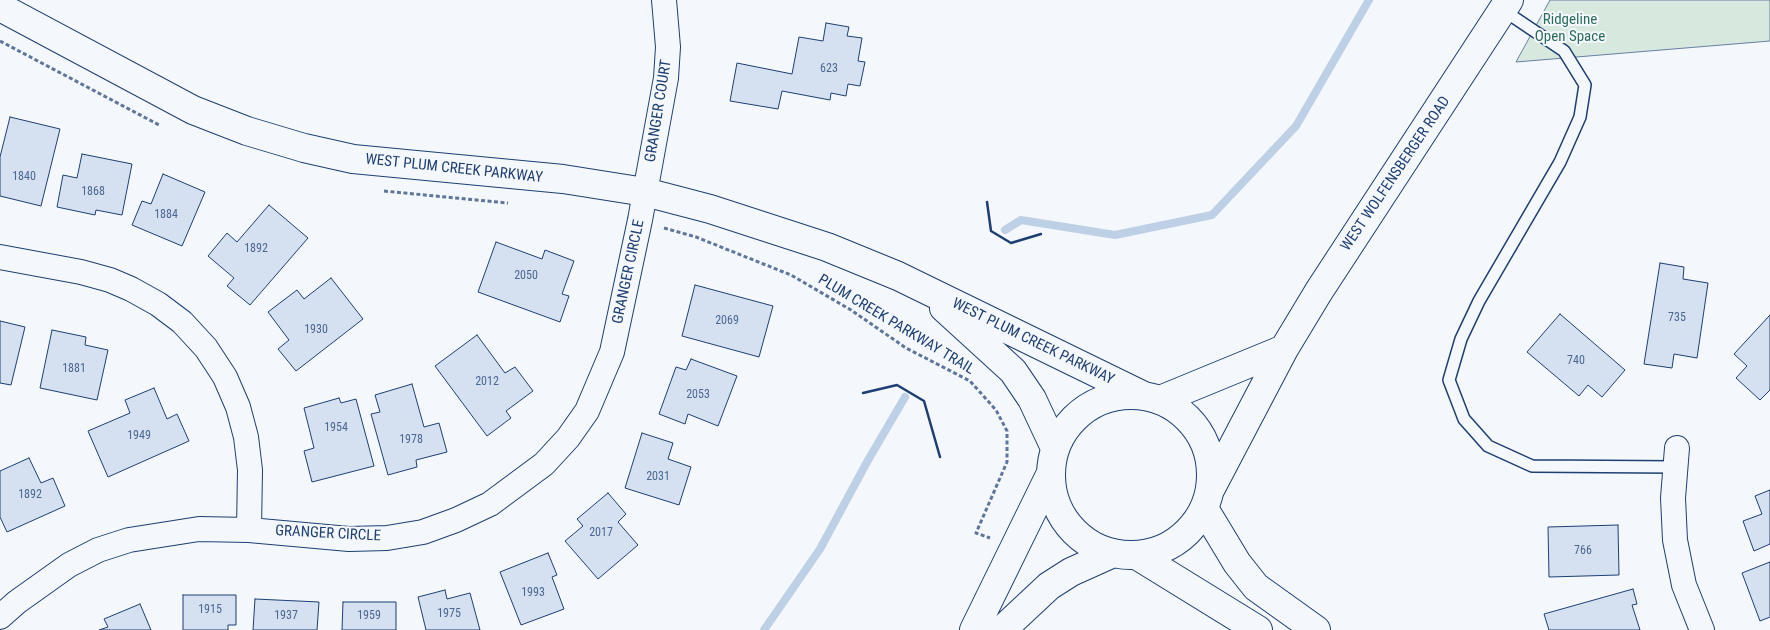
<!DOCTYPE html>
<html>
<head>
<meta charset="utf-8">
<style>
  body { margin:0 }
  canvas { display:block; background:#f4f7fb }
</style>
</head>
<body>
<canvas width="1770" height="630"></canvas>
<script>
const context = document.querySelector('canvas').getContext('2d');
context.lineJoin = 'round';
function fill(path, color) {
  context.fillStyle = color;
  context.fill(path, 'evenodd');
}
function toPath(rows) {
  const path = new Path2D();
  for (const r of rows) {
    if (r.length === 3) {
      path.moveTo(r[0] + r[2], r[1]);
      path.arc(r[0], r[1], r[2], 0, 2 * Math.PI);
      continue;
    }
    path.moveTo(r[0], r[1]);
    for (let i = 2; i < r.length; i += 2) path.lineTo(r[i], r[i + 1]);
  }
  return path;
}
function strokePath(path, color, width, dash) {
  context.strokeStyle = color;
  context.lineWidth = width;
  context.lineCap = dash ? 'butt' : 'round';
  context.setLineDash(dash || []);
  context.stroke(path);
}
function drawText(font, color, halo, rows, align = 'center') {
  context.font = font + ' "Roboto Condensed",sans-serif';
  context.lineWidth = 4;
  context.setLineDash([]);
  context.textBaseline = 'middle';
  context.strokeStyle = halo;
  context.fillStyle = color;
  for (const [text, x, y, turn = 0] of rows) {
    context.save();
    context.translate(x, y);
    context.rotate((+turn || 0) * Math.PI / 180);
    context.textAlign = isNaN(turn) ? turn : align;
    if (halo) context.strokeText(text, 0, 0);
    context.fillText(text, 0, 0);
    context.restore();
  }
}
const green = toPath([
  [1550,0,1770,0,1770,41,1516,62,1550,0]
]);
fill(green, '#d7e8df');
strokePath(green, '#687fa3', 1);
strokePath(toPath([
  [1005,230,1021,220,1115,235,1212,215,1296,126,1369,0],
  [764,630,820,549,867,462,905,397]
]), '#bed0e5', 8);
const building = toPath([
  [826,23,849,27,847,36,862,38,858,61,865,62,860,86,848,84,846,96,831,93,830,100,782,91,778,109,730,101,737,63,792,74,799,37,823,41,826,23],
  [10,117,60,129,41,206,0,196,0,157,10,117],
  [82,154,132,164,122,215,96,210,95,215,57,207,63,175,77,178,82,154],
  [163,174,205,192,182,246,132,225,142,201,151,204,163,174],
  [269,205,308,238,250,305,227,286,234,278,208,256,227,233,237,242,269,205],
  [496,242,542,259,545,250,574,261,562,294,569,296,560,322,478,292,496,242],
  [1660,263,1684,267,1683,279,1708,283,1697,358,1674,354,1672,368,1644,364,1660,263],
  [331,278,363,319,296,371,278,349,289,340,268,312,297,290,304,299,331,278],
  [695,285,773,306,759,357,682,336,695,285],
  [1560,314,1625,370,1602,397,1588,385,1579,396,1527,352,1560,314],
  [1770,315,1770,390,1760,400,1736,378,1747,366,1734,354,1770,315],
  [0,321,25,327,11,385,0,383,0,321],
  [52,330,86,337,85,345,108,350,97,400,40,388,52,330],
  [477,335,505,373,515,367,533,391,506,411,511,418,487,436,435,366,477,335],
  [691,359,737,376,718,426,688,414,685,424,659,414,676,367,686,370,691,359],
  [412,384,424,427,439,423,447,452,416,460,417,467,388,475,371,414,380,412,375,395,412,384],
  [154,388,167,419,177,414,189,441,108,477,88,431,130,413,125,400,154,388],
  [339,398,341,403,356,399,374,466,312,482,304,451,314,448,304,408,339,398],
  [642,433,673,443,668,459,691,467,679,505,625,488,642,433],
  [29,458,41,483,53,478,65,506,7,532,0,517,0,471,29,458],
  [1770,490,1770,544,1754,551,1743,521,1762,514,1755,496,1770,490],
  [608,493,626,514,618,522,638,545,598,579,565,541,583,526,577,519,608,493],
  [1618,525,1619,575,1549,577,1548,527,1618,525],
  [548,553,557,575,552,577,564,609,521,625,500,572,548,553],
  [1770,562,1770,617,1760,621,1742,573,1770,562],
  [1633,589,1637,604,1632,605,1640,630,1549,630,1544,614,1633,589],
  [445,590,447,599,470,593,480,630,426,630,418,597,445,590],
  [183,595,236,595,236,625,228,625,228,630,183,630,183,595],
  [255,599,319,602,317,630,253,630,255,599],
  [343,602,396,602,396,630,342,630,343,602],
  [140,604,151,630,99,630,108,627,104,619,140,604]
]);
fill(building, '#d5e0f0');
strokePath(building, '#1d3f73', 1);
const service = toPath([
  [1503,10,1564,51,1585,85,1580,117,1560,162,1479,301,1461,339,1449,380,1464,419,1488,446,1532,466,1676,467]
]);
const minor = toPath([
  [0,257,81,272,110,280,131,289,158,304,182,322,206,348,225,377,238,407,246,437,250,470,249,530],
  [1677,448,1673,498,1675,540,1684,585,1702,630],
  [0,617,17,602,69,565,98,550,129,540,199,529,249,530,349,539,387,538,423,532,456,520,490,504,544,464,568,438,587,411,612,352,640,220,666,78,668,47,664,0]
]);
const secondary = toPath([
  [1160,400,1284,349],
  [1211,488,1284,349,1319,291,1509,0],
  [1205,510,1237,563,1256,587,1316,630],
  [1138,556,1258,630]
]);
const primary = toPath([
  [0,7,193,110,247,131,304,148,353,159,563,179,645,192,710,209,827,247,898,276,1144,396],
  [944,308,1013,371,1032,399,1055,448],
  [1131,475,80],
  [974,630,1050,475],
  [1002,630,1049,586,1071,572,1111,554]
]);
strokePath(service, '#1d3f73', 14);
strokePath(minor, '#1d3f73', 26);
strokePath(secondary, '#1d3f73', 30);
strokePath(primary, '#1d3f73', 30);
strokePath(toPath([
  [0,41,161,126],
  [384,191,508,203],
  [664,228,696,237,791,275,851,310,906,348,970,381,996,410,1007,431,1007,462,976,533,990,538]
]), '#5e769c', 3, [4, 2.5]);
strokePath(service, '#f4f7fb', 11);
strokePath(minor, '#f4f7fb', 24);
strokePath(secondary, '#f4f7fb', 28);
strokePath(primary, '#f4f7fb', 28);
strokePath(toPath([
  [987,202,991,231,1011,243,1041,234],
  [863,393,897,385,924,401,940,457]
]), '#1d3f73', 2.5);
drawText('12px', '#4b6792', null, [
  ["623",829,69],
  ["1840",24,177],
  ["1868",93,192],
  ["1884",166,215],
  ["1892",256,249],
  ["2050",526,276],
  ["735",1677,318],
  ["2069",727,321],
  ["1930",316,330],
  ["740",1576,361],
  ["1881",74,369],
  ["2012",487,382],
  ["2053",698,395],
  ["1954",336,428],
  ["1949",139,436],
  ["1978",411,440],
  ["2031",658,477],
  ["1892",30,495],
  ["2017",601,533],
  ["766",1583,551],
  ["1993",533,593],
  ["1915",210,610],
  ["1975",449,614],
  ["1937",286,616],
  ["1959",369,616]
]);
drawText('15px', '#2c6c60', '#f4f7fb', [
  ["Ridgeline",1570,20],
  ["Open Space",1570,37]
]);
drawText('15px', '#1d3f73', '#f4f7fb', [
  ["GRANGER COURT",659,111,-81],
  ["WEST PLUM CREEK PARKWAY",454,169,6],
  ["WEST WOLFENSBERGER ROAD",1396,174,-56],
  ["GRANGER CIRCLE",629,272,-78],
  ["PLUM CREEK PARKWAY TRAIL",896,325,31],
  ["WEST PLUM CREEK PARKWAY",1033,342,26],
  ["GRANGER CIRCLE",328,534,3]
]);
</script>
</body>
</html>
